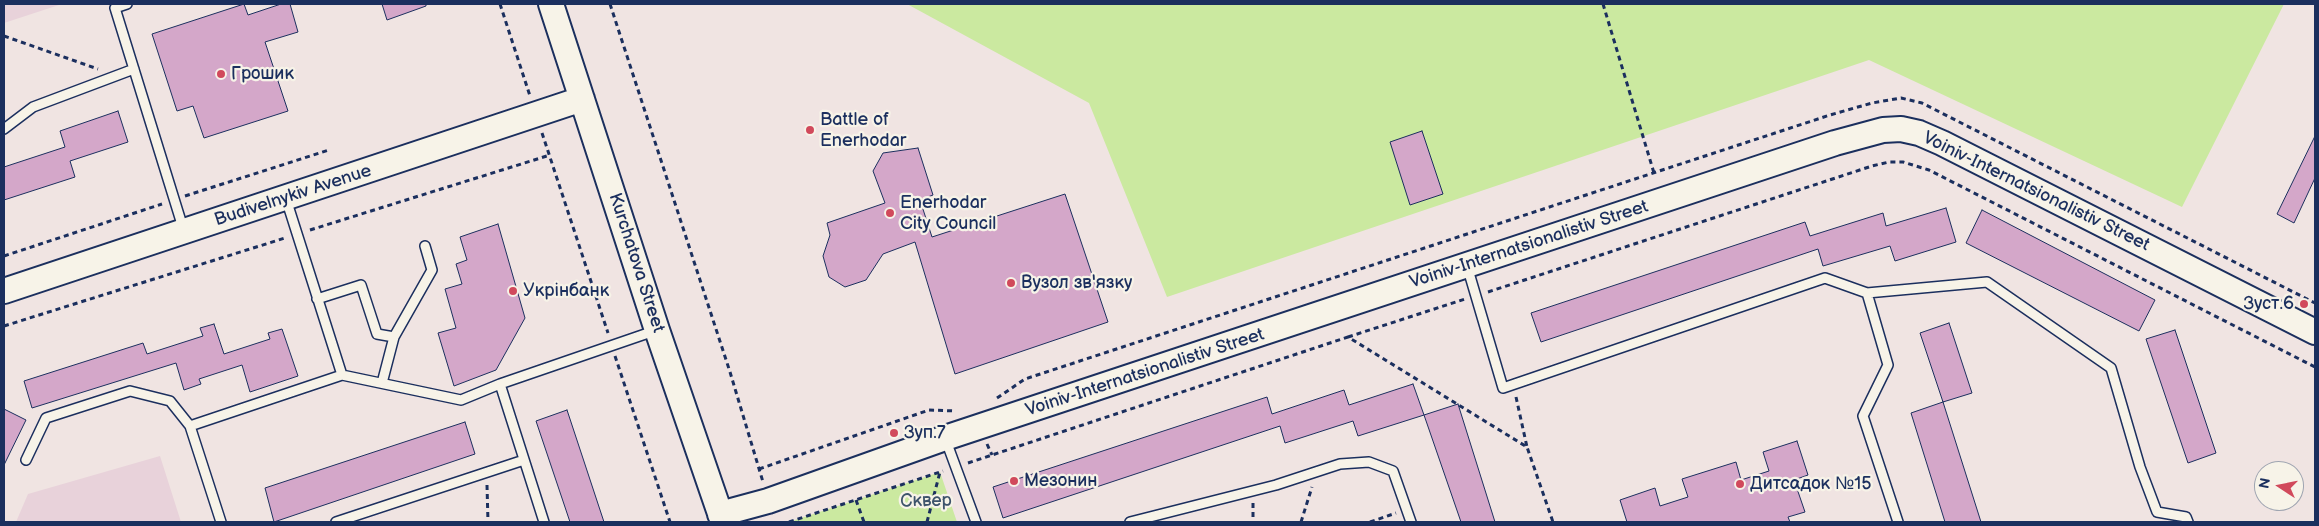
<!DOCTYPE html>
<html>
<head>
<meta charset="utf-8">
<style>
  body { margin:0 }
  #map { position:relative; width:2319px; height:526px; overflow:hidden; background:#f0e4e2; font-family:"Balsamiq Sans",sans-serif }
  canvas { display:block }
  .frame { position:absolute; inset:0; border:5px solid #1b2f5e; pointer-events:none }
  .north { position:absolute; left:2254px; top:461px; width:50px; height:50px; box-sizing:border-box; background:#f7f3e8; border:1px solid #9fa5b1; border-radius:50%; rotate:281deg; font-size:14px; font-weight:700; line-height:20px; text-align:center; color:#1b2f5e }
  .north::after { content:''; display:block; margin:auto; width:18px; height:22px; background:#d1495b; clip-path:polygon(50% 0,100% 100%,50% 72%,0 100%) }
</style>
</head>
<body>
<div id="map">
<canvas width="2319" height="526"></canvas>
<div class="frame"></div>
<div class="north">N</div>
</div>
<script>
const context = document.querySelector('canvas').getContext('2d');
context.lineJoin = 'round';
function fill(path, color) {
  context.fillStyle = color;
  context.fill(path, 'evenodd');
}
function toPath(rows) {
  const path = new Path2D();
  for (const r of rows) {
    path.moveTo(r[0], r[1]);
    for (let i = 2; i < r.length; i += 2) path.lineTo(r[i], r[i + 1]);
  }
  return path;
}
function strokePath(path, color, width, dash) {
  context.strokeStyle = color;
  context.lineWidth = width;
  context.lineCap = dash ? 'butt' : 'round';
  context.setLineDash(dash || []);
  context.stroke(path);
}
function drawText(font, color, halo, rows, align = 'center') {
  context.font = font + ' "Balsamiq Sans",sans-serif';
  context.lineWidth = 4.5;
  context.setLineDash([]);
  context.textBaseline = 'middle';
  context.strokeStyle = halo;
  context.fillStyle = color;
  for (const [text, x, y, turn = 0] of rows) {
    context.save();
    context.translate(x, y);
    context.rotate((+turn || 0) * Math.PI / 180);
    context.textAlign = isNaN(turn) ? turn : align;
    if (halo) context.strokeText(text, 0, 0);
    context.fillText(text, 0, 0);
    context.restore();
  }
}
fill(toPath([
  [4,4,62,4,4,23],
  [160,456,181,522,16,522,28,494]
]), '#e8d2da');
fill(toPath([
  [907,4,2284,4,2182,207,1869,60,1167,297,1089,103],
  [940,472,957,522,789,522,856,500]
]), '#cbe9a0');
const building = toPath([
  [244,4,248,15,281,4,290,4,298,32,265,42,288,111,204,138,193,106,177,111,152,34,244,4],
  [382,4,426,4,426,6,387,20,382,4],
  [118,111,128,142,70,161,75,177,4,200,4,167,65,147,60,131,118,111],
  [1422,131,1443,194,1410,205,1390,142,1422,131],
  [2315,136,2315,178,2294,223,2277,214,2315,136],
  [918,148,933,195,920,200,932,237,1065,194,1108,322,955,374,915,242,883,254,866,280,845,287,829,277,823,256,830,235,827,223,885,203,873,171,883,153,918,148],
  [1946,208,1956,242,1895,261,1890,246,1823,266,1818,249,1541,342,1531,313,1805,222,1810,236,1883,213,1886,226,1946,208],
  [1982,210,2155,300,2139,331,1966,243,1982,210],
  [498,224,525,318,496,370,454,386,438,333,456,328,445,289,462,284,456,264,467,260,460,237,498,224],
  [1949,323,1972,393,1943,402,1920,333,1949,323],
  [214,324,224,354,270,339,268,333,282,329,298,376,250,392,242,365,199,379,201,384,184,390,176,363,32,408,24,381,143,343,147,354,203,336,200,328,214,324],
  [2175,330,2216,453,2188,463,2146,339,2175,330],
  [1413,384,1424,415,1358,436,1353,421,1285,443,1280,426,1003,518,993,487,1267,397,1272,414,1344,390,1349,405,1413,384],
  [1943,402,1981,522,1945,522,1911,413,1943,402],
  [1458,404,1495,522,1461,522,1424,415,1458,404],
  [4,409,26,420,4,465,4,409],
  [567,410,604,522,570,522,536,421,567,410],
  [465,422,475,454,274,522,265,488,465,422],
  [1797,441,1808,475,1794,480,1805,512,1788,517,1790,522,1627,522,1620,500,1655,488,1660,506,1688,497,1682,479,1736,462,1741,480,1769,471,1763,452,1797,441]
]);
fill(building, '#d4a7c9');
strokePath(building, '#1b2f5e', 1);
const lane = toPath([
  [127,4,115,8,184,231],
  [4,129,33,107,134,69],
  [286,199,342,375],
  [1467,266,1503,388,1825,278,1867,293,1987,282,2111,368,2140,467,2157,512,2186,517,2188,522],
  [1867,293,1888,365,1863,416,1898,522],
  [317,299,361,285,377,334,394,337],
  [382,383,394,337,432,270,425,246],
  [500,384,544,522],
  [190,426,221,522],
  [945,438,976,522],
  [26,460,46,418,130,391,170,401,190,426,342,375,461,400,500,384,657,330],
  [336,522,524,460],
  [1130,522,1276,485,1340,464,1369,462,1393,471,1411,522]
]);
const secondary = toPath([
  [551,4,657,330,723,522],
  [4,291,582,99],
  [720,514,768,501,945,438,1835,143,1883,130,1901,129,1919,133,1942,143,2315,332]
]);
strokePath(lane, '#1b2f5e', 12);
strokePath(secondary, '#1b2f5e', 28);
strokePath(toPath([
  [500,4,530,96],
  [610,4,730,372,763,482],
  [1603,4,1654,173],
  [4,36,98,69],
  [542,133,608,333],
  [185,196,329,150],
  [310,230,550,155],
  [4,256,162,204],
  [1488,292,1872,166,1889,162,1903,162,1929,170,2315,367],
  [4,326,285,238],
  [1348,337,1465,299],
  [615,356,670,522],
  [1516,397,1527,447],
  [997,398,1025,379,1830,115,1872,103,1901,98,1922,103,2315,303],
  [987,444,992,455],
  [968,463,1348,337,1527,447,1553,522],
  [759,469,929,410,956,411],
  [487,485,488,522],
  [856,500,864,522],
  [1253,503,1253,522],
  [789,522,943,471],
  [927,522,940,472],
  [1301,522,1312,487],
  [1370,522,1396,513]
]), '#1b2f5e', 3, [5, 4]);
strokePath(lane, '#f7f3e8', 9);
strokePath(secondary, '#f7f3e8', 24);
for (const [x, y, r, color] of [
  [221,74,5,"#d1495b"],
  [810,130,5,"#d1495b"],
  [890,213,5,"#d1495b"],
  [1011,283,5,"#d1495b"],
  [513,291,5,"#d1495b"],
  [2304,304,5,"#d1495b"],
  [894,433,5,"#d1495b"],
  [1014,481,5,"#d1495b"],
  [1740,484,5,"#d1495b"]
]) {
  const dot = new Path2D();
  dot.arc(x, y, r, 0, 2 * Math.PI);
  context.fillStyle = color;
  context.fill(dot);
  strokePath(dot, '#f7f3e8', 2);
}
drawText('18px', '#1b2f5e', '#f7f3e8', [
  ["Грошик",231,74],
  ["Battle of",820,120],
  ["Enerhodar",820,141],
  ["Enerhodar",900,203],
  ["City Council",900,224],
  ["Вузол зв'язку",1021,283],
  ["Укрінбанк",523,291],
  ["Зуст.6",2294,304,"right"],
  ["Зуп.7",904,433],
  ["Мезонин",1024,481],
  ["Дитсадок №15",1750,484]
], 'left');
drawText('18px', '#1b2f5e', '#f7f3e8', [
  ["Voiniv-Internatsionalistiv Street",2036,192,26],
  ["Budivelnykiv Avenue",293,196,-18],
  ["Voiniv-Internatsionalistiv Street",1529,245,-18],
  ["Kurchatova Street",636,263,72],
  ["Voiniv-Internatsionalistiv Street",1145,373,-18]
]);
drawText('18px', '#3e546b', '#f7f3e8', [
  ["Сквер",926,501]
]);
</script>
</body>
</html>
